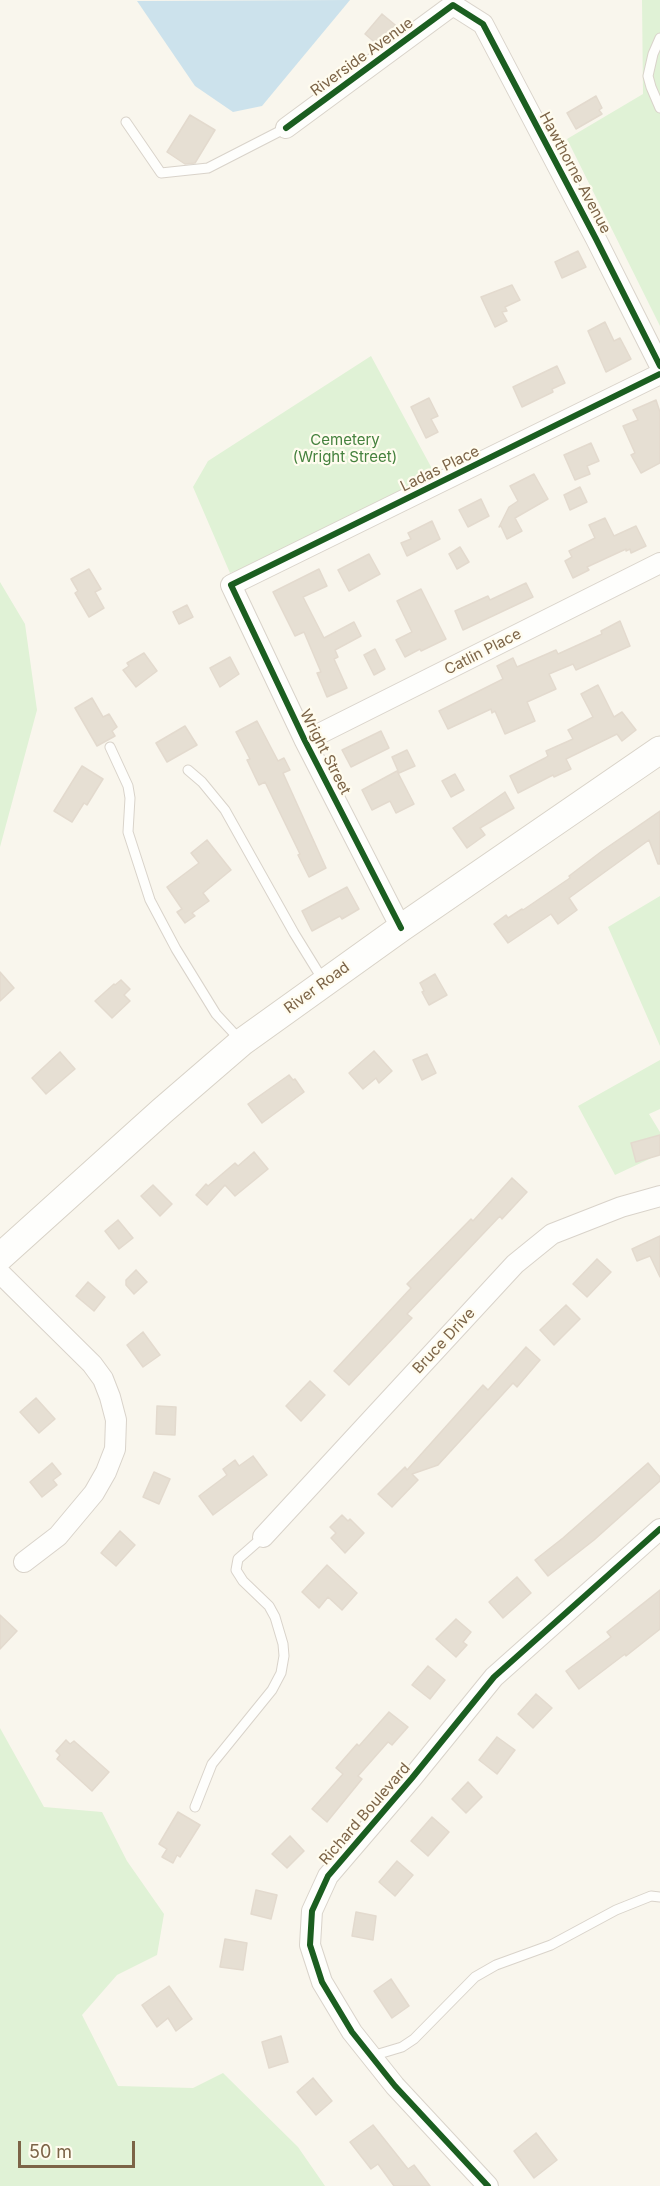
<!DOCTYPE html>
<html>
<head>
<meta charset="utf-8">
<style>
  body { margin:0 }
  #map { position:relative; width:660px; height:2186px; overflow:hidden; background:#f9f6ed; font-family:Inter,sans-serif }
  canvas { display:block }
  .scale { position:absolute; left:18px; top:2141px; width:117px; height:27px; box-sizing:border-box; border:3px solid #7c6447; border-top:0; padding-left:8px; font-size:18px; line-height:21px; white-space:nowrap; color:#7c6447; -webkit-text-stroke:4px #fffcef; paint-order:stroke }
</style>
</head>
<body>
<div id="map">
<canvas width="660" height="2186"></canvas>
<div class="scale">50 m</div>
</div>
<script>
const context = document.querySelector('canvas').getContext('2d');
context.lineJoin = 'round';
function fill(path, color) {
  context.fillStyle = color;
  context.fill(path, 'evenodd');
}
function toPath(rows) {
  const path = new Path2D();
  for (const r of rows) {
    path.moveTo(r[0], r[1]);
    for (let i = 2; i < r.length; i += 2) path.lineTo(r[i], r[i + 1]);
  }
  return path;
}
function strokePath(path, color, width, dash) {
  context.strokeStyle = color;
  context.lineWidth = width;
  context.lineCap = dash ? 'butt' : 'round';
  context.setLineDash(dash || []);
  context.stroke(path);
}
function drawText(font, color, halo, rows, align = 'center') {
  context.font = font + ' Inter,sans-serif';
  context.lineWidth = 4.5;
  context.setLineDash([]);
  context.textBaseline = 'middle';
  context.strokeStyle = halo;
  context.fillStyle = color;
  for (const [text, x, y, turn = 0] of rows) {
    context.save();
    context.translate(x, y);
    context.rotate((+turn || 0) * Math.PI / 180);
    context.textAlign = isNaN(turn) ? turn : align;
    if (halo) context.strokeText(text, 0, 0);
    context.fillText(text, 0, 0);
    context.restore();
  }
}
fill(toPath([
  [642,0,660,0,660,326,567,139,643,94],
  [371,356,436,476,259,563,230,573,193,487,208,461],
  [0,582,25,624,37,710,0,847],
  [660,896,660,1046,608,927],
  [660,1060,660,1109,649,1114,660,1132,660,1154,615,1175,578,1106],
  [0,1728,44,1807,102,1812,127,1861,164,1914,157,1955,117,1975,82,2015,118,2086,193,2088,223,2073,298,2147,325,2186,0,2186]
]), '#e0f2d6');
fill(toPath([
  [350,0,262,106,233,112,195,86,137,1]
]), '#cce2ec');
const building = toPath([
  [382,14,400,29,378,45,365,34,382,14],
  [596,96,602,108,599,110,602,114,576,129,567,113,596,96],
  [190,115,215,130,195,163,185,164,167,152,190,115],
  [578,251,586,267,562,278,555,262,578,251],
  [512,285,520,300,505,307,507,311,502,312,507,321,495,327,481,297,512,285],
  [605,322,614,341,620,338,631,359,606,372,588,331,605,322],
  [557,366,565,383,552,389,553,392,522,407,513,387,557,366],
  [429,398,438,416,431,419,438,432,426,438,411,407,429,398],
  [656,400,660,412,660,463,641,473,631,455,635,453,623,426,638,420,633,410,656,400],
  [591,443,599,461,587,466,590,474,575,480,564,455,591,443],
  [534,474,548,499,515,518,522,531,507,539,501,526,499,527,509,507,518,501,510,486,534,474],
  [580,487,587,502,570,510,564,495,580,487],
  [481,499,489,516,468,527,459,510,481,499],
  [605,518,614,536,636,526,646,546,631,553,630,549,626,551,626,549,587,567,589,570,573,578,565,561,572,557,569,551,595,538,589,525,605,518],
  [432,521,440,539,407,556,401,543,411,539,408,533,432,521],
  [460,547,469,562,457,569,449,554,460,547],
  [369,554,380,574,349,591,338,570,369,554],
  [89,569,101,589,95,592,104,608,89,617,75,593,78,591,71,579,89,569],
  [319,569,327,586,303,597,324,638,354,622,361,636,335,650,338,657,334,659,347,688,327,697,317,673,321,672,304,632,295,636,273,592,319,569],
  [526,583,533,597,463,630,455,611,488,596,490,600,526,583],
  [421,589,446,639,421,651,420,649,405,657,396,640,412,632,397,601,421,589],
  [187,605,193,617,179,624,173,612,187,605],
  [620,621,630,646,576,670,573,664,549,674,556,689,527,702,535,721,505,734,495,711,492,713,491,709,448,729,439,711,503,679,497,666,513,658,517,667,556,650,558,654,602,634,601,631,620,621],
  [375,649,385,669,374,675,364,655,375,649],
  [144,653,157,671,136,687,123,670,129,666,127,663,144,653],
  [230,657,239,674,220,687,210,668,230,657],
  [598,685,614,717,622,712,636,730,622,741,617,734,566,759,571,769,554,777,553,775,518,793,510,776,545,758,548,756,546,751,573,739,568,730,593,717,581,694,598,685],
  [92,698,103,717,109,714,117,727,112,731,115,736,97,746,75,708,92,698],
  [257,721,278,761,284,758,290,770,283,773,326,868,309,877,298,855,300,854,265,782,259,785,247,760,250,759,236,732,257,721],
  [185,726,197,745,167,762,156,743,185,726],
  [381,731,389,748,351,767,342,750,381,731],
  [407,750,415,766,399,773,392,757,407,750],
  [82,766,103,779,87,805,84,803,72,822,54,811,82,766],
  [397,771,414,804,396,813,390,801,372,810,362,790,397,771],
  [455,774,464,790,451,797,442,781,455,774],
  [505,792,514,808,480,828,485,835,467,848,453,828,505,792],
  [660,811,660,864,658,864,649,840,569,898,577,910,558,924,551,914,508,943,494,924,506,915,508,918,522,909,523,910,570,878,569,876,602,851,660,811],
  [207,840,231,870,203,893,209,901,192,913,195,916,185,923,177,912,182,909,167,887,199,863,191,853,207,840],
  [347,887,359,909,342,919,340,916,312,931,302,911,347,887],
  [0,972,14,988,0,1001,0,972],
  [435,974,447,995,429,1005,422,992,424,991,420,983,435,974],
  [121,980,130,989,124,995,130,1001,112,1018,95,1001,114,984,115,985,121,980],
  [374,1051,392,1071,379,1083,376,1078,363,1089,349,1073,374,1051],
  [60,1052,75,1069,46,1094,32,1078,60,1052],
  [427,1054,436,1073,422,1080,413,1060,427,1054],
  [289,1075,293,1080,295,1079,304,1092,262,1123,248,1104,289,1075],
  [660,1135,660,1155,636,1162,631,1143,660,1135],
  [254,1152,268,1169,235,1196,225,1185,207,1205,196,1195,206,1184,208,1186,235,1163,238,1166,254,1152],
  [512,1178,527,1192,502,1219,500,1216,407,1314,412,1318,349,1385,334,1371,411,1288,407,1284,471,1219,473,1221,512,1178],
  [153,1185,172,1204,160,1216,141,1196,153,1185],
  [118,1220,133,1238,119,1249,105,1231,118,1220],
  [660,1236,660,1277,650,1256,637,1261,632,1249,660,1236],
  [597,1259,611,1272,587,1297,573,1284,597,1259],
  [136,1270,147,1282,134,1294,126,1285,126,1280,136,1270],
  [88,1282,105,1297,94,1311,76,1296,88,1282],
  [566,1305,580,1319,554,1345,540,1330,566,1305],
  [143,1332,160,1355,143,1367,127,1345,143,1332],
  [526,1347,540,1360,517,1387,513,1383,438,1465,412,1474,418,1480,392,1507,378,1494,405,1467,407,1470,483,1385,488,1390,526,1347],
  [310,1381,325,1395,301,1421,286,1406,310,1381],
  [36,1398,55,1419,39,1433,20,1412,36,1398],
  [157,1406,176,1407,175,1435,156,1434,157,1406],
  [253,1456,267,1475,213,1515,199,1496,227,1475,223,1469,235,1460,239,1466,253,1456],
  [52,1463,61,1474,53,1480,57,1485,42,1497,30,1482,52,1463],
  [648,1463,660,1477,660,1481,594,1540,548,1576,535,1560,563,1538,648,1463],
  [154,1472,170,1479,159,1504,143,1497,154,1472],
  [342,1515,348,1521,350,1519,364,1533,345,1553,331,1538,336,1533,330,1527,342,1515],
  [120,1531,135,1545,116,1566,101,1553,120,1531],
  [327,1565,357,1593,342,1610,328,1597,319,1608,302,1592,327,1565],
  [517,1577,531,1593,503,1618,489,1602,517,1577],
  [660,1590,660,1629,626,1656,625,1654,579,1689,566,1671,611,1637,607,1632,660,1590],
  [0,1615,17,1631,0,1649,0,1615],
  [456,1619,471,1632,463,1642,467,1645,456,1657,436,1639,456,1619],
  [428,1666,445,1680,430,1699,412,1685,428,1666],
  [536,1694,552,1708,533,1728,518,1714,536,1694],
  [389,1712,408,1727,392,1745,388,1742,358,1776,362,1779,327,1822,312,1809,343,1774,336,1768,357,1744,359,1746,389,1712],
  [497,1737,515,1750,497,1774,479,1760,497,1737],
  [66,1740,70,1744,74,1741,109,1772,92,1791,57,1759,60,1755,56,1751,66,1740],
  [468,1782,482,1797,466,1813,452,1799,468,1782],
  [178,1812,200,1825,180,1857,177,1855,173,1863,162,1857,167,1849,159,1844,178,1812],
  [432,1817,449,1832,428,1856,411,1841,432,1817],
  [290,1836,304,1851,287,1868,272,1854,290,1836],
  [397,1861,413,1875,395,1896,379,1882,397,1861],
  [256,1890,277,1895,271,1919,251,1914,256,1890],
  [356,1912,376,1916,373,1940,352,1936,356,1912],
  [225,1939,247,1943,243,1970,220,1967,225,1939],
  [391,1979,409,2006,392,2018,374,1991,391,1979],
  [169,1986,192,2019,176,2031,168,2018,157,2027,142,2005,169,1986],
  [281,2036,288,2062,269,2068,262,2042,281,2036],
  [313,2078,332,2101,316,2115,297,2092,313,2078],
  [373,2125,408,2169,414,2165,430,2186,394,2186,378,2164,371,2169,350,2142,373,2125],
  [536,2133,557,2160,534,2178,514,2151,536,2133]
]);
fill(building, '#e6dfd3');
strokePath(building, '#e3dace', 1.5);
const lane = toPath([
  [660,38,653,54,648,76,651,87,660,108],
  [126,122,161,173,208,168,286,128],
  [110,747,128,786,130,798,128,832,150,900,176,949,216,1014,241,1041],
  [188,770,202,782,225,810,294,933,323,980],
  [195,1807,212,1764,272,1690,281,1673,284,1656,283,1644,275,1617,269,1606,243,1581,236,1570,238,1559,263,1537],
  [372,2056,402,2047,414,2039,475,1977,496,1965,551,1945,616,1910,651,1896,660,1897]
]);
const street = toPath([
  [286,128,453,5,483,24,596,239,660,366],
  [305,741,660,563],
  [401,928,305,741,231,585,660,374],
  [0,1273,92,1364,103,1379,110,1397,116,1420,115,1449,106,1472,94,1493,58,1536,24,1562],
  [263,1537,515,1264,552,1234,621,1207,660,1196],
  [488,2186,395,2086,352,2032,322,1982,310,1945,312,1911,328,1876,412,1778,494,1677,660,1529]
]);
const secondary = toPath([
  [0,1257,162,1111,242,1042,401,928,660,750]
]);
strokePath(lane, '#d9d3ca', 11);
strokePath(street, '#d9d3ca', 22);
strokePath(secondary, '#d8d2c7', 29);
strokePath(lane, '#fefefc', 9);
strokePath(street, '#fefefc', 20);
strokePath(secondary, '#fefefc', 27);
strokePath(toPath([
  [286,128,453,5,483,24,596,239,660,366],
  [401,928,305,741,231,585,660,374],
  [488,2186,395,2086,352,2032,322,1982,310,1945,312,1911,328,1876,412,1778,494,1677,660,1529]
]), '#1b5e20', 6);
drawText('15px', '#7c6447', '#fffcef', [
  ["Riverside Avenue",362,57,-36],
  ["Hawthorne Avenue",575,173,62],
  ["Ladas Place",440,469,-26],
  ["Catlin Place",483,652,-27],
  ["Wright Street",325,752,63],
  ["River Road",317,988,-36],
  ["Bruce Drive",444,1341,-47],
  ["Richard Boulevard",365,1814,-49]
]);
drawText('15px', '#45823e', '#fffcef', [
  ["Cemetery",345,440],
  ["(Wright Street)",345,457]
]);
</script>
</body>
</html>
